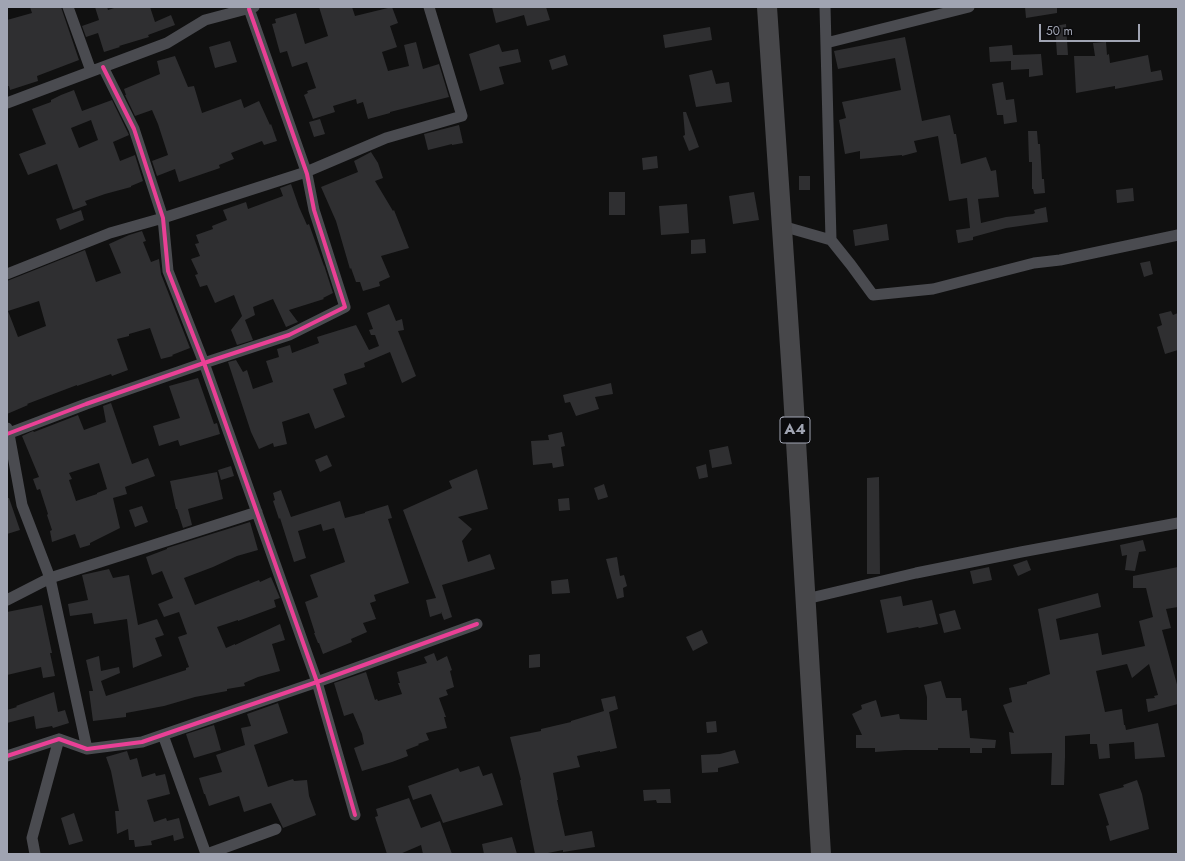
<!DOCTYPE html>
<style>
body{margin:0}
#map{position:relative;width:1185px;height:861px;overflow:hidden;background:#101010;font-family:Jost,sans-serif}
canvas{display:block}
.frame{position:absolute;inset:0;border:8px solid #a0a4b2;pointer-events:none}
.scale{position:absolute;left:1039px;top:24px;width:101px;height:18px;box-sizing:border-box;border:2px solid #a0a4b2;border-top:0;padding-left:5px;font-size:12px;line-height:14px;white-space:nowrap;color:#a0a4b2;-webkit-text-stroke:3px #0a0a0c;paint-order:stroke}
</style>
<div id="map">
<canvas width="1185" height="861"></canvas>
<div class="frame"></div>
<div class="scale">50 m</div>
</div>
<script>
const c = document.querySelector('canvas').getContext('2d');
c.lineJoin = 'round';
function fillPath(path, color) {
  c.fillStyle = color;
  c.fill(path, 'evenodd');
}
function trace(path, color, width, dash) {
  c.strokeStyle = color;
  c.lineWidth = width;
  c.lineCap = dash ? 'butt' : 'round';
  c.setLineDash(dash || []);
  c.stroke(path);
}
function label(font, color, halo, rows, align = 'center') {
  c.font = font + ' Jost,sans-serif';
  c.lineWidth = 3;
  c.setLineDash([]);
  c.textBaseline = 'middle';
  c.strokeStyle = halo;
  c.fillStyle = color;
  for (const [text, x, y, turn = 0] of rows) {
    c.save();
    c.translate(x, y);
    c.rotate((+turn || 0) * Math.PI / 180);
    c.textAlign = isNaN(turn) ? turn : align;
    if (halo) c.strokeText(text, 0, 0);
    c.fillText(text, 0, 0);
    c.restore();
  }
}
const building = new Path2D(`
 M30,7H61L79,60L37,76L38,81L10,90L9,86H7V20L32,13Z
 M95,7H107L108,10L117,7H150L155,22L171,15L175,25L148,35L149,37L119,46L120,47L104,52L98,33L86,37L82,26L99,20Z
 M319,7H352L355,16L392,7L398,23L390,26L397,47L382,52L388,71L409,66L404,45L416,42L423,69L439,64L449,97L390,112V113L368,119L363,102L357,104L356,99L333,106L335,112L313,119L304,95L308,93L307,91L316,88L307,62L292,67L287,51L280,53L272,24L276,23L275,19L296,13L305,44L328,36Z
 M492,7H546L550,20L527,26L524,15L496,23Z
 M1025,7H1057V13L1026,18Z
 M1066,24L1068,55H1057L1055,26Z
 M710,27L712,40L665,48L663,35Z
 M905,37L922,121L950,115L954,134H956L961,164L986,157L991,171L996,170L999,197L978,199L981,223L1006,217L1033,214L1035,213L1034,210L1046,207L1048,222L1006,228L973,237V240L958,243L956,230L970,228L967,198L949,201L938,136L914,141L917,152L902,156V155L860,159V151L845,154L839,120L846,118L842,102L901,90L895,58L838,69L834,51Z
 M230,41L237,62L215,68L209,47Z
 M1106,42L1107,55L1109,54L1110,63L1148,55L1151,72L1161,70L1163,80L1115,89V86L1076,93L1074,56H1095L1093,43Z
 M499,44L502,52L518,49L521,62L499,67L504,84L480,91L469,54Z
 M1012,45L1013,55L1041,54L1043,75L1029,77V69L1011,70V61L990,62L989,47Z
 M565,55L568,65L552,70L549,60Z
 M175,56L188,87L194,86L202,113L241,99L244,108L259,101L270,125L271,124L277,141L264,145L262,141L231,153L234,159L219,165L220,168L179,182L175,169L157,176L152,161L168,155L158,124L152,110L135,116L125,95H126L124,89L160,74L157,61Z
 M712,70L716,84L729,82L732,102L696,107L689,75Z
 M1003,82L1006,100L1014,99L1017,122L1004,124L1003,115H997L992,84Z
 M74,90L82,111L112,100L129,135L113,142L120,161L135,155L143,181L131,186V187L105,194L85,201L87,205L73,210L57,164L28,175L19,154L46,144L32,109L51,102V100L61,95ZM91,120L98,140L79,148L71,128Z
 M683,112H686L699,147L689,151L683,136L685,135Z
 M320,119L325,134L314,137L309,122Z
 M459,125L463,143L452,145V144L428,150L424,134Z
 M1028,131H1037L1038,144H1040L1042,179H1044L1045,193L1034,194L1033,189H1032V162H1029Z
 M371,152L378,163L383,178L375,181L393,211L394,210L409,248L381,256L390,277L379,282L380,286L363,291L360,282H356L351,268L350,269L336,221L321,187L358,172L354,161Z
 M657,156L658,168L643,170L642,158Z
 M799,176H810V190H799Z
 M291,184L299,207L307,225L309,224L324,266V265L333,293L323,298L324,299L289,310L298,322L286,327L273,299L253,307L255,315L245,320L253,340L237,345L231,330L242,316L234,295L215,303L207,285L200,287L195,275L198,274L191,259L200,256L195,244L199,243L196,235L213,229L212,226L227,220L223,210L246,202L248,209L283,196L280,188Z
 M1133,188L1134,201L1117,203L1116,190Z
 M609,192H625V215H609Z
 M754,192L759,220L733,224L729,196Z
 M687,204L689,233L661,235L659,206Z
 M81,210L84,220L60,230L56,219Z
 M887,224L889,240L855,246L853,230Z
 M142,231L146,241L143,242L151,262L159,259L161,274L190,348L172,355L173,356L161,359L150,328L129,334V336L117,339L128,370L112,376L111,374L77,386V385L27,404L28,405L7,414V281L85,250L96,282L121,273L109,244L129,235ZM39,301L46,326L18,337L8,311Z
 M705,239L706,253L691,254V240Z
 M1150,261L1153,274L1144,277L1140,263Z
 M389,304L396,321L402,319L404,330L398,331L416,376L402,383L390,352L364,363L365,367L344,374L347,384L333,389L345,417L315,429L309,413L282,422L287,444L274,447L273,443L259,449L251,432L228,362L236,360L243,372L247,370L253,389L273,382L266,361L279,357L277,349L290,345L292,353L319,343L317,337L356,325L369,350L379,346L375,335H371L369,330L373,329L367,313Z
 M1171,311L1173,315L1178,313V350L1165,354L1157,327L1162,325L1159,314Z
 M198,378L214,424L217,423L220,434L180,446L178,440L159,446L153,426L180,418L169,386Z
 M611,383L613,394L595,397L599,409L576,416L570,402L565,403L563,395Z
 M111,403L132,464L148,458L155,476L125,487L127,494L113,498L120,528L90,543V545L80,548L75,534L52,542L50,531L52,530L47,515L48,514L40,489L37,490L33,479L39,477L22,436L33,431L34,432L78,415L84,430L106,422L103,406ZM99,463L107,489L97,493V494L76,501L69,480L72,479L69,473Z
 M562,432L565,446L561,447L564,466L553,468L552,463L533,465L531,441L549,440L548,435Z
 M728,446L732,464L712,468L709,450Z
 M327,455L332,466L320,472L315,460Z
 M706,464L708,477L699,479L696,467Z
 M231,466L234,476L221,480L218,470Z
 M477,469L488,509L458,517L472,529L462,541L468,562L490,554L495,569L442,585L452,617L444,620L441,612L442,613L430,617L426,600L436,598L403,510L452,488L449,481Z
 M217,472L223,499L188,509L192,525L183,528L177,509H176L170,481Z
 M879,477L880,574H867V478Z
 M604,484L608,497L598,500L594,488Z
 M281,490L291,517L340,501L345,518L365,513V512L388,505L392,518L388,519L409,583L374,595L376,601L370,603L376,619L363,623L367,632L351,639L352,642L323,654L319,643H318L314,633H315L305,602L318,597L310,575L345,562L334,528L323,531L321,524L298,531L306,558L294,562L280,518L279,519L273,501L275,500L273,493Z
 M7,498H9L20,530L7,534Z
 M569,498L570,510L559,511L558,499Z
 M142,506L148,522L135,527L129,510Z
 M250,522L258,550L237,556L213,567L184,578L195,605L259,580L260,582L271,577L280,598L274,600L276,607L238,621V620L217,627L226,648L235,644V645L280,624L285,640L272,644L280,671L258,677L244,683L245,686L227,689V691L195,697L164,706L126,713V717L93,721L89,691H93L86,660L99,656L101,671L119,667L120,673L101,681L106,696L186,670V668L189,667L178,637L187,634L179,612L164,617L158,604L173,598L162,571L152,575L146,557L167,549V548Z
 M1143,540L1146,551L1139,552L1135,571L1125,570L1127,555L1122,556L1120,545Z
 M617,557L620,576L624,575L627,586L623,588L624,597L617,599L606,559Z
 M1027,560L1031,570L1018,576L1013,565Z
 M989,567L992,580L973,584L970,571Z
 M1178,567V607L1166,609L1171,628L1162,630L1178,688V704L1148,712L1146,699L1155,698L1154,696L1158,695L1149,664L1132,678L1127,664L1096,671L1105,712L1122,709L1124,725H1125L1126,730L1158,723L1165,757L1135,759L1134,742L1109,744L1110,758L1099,759L1097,744H1090V734L1065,736V757L1064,785H1051L1052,753L1011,754L1009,732L1014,733L1003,705L1012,702L1009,688L1027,684V682L1050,674L1038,609L1098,593L1101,607L1056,619L1060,640L1098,633L1102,655L1145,646L1139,621L1153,617L1146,588H1133V576Z
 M109,569L113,578L129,575L138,625L157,619L164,635L155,638L162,656L133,668L127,619L94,624L92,613L70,616L68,604L88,600L82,575Z
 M568,579L570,593L552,594L551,581Z
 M901,596L903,606L932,600L938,624L919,628L918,627L887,633L880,600Z
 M42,605L52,653H50L55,676L43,678L41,667L7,675V612Z
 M955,610L961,629L944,633L939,614Z
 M702,630L708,643L693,651L686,637Z
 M434,653L437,661L447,656L452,670L450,671L454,687L446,690L448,695L439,698L446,717H444L447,728L426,733L429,740L418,744L419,745L406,750L408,756L392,762L362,771L354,748L364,744L362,734L353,713L344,716L334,683L366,672L375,700L377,699L378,701L402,694L398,683H400L397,672L427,663L424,657Z
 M540,654V667L529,668V655Z
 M941,681L946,698H961L962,711L967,710L970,738L996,740L995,748H982V753H970V748H938V750H905L875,752V748H856V735H862L852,714L862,709L861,705L876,700L881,717L899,714L900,719L927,720V697L924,685Z
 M54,692L58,712L65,710L69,723L53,728L52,726L36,729L34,716L7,723V710L17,707L16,706Z
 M615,696L618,709L609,712L617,748L600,752V751L577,756L580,767L553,773L558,800H557L565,836L592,831L595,847L563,852V850L543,854H535L520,780H521L510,737L541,731V729L571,722V721L604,711L601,699Z
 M278,703L288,733L254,745L268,787L293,779L294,781L307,780L309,796L316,815L283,828L271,803L244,812L239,796L209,806L205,794H204L199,778L222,772L216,755L245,745L241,728L251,726L247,714Z
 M716,721L717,732L707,733L706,722Z
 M214,725L221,750L194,758L186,734Z
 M735,750L739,763L718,768V772L702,773L701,755L720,754Z
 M127,751L130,760L137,758L142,777L155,773L156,776L165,774L170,794L147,800L154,822L166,818L167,821L179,818L184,838L174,841L173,835L151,841L152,845L135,847L134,840H129L128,829L117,834L115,811H119L111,771L106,757Z
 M479,766L483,776L492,773L503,805L443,823L431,794L413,800L408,786L458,768L460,772Z
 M1137,780L1142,794L1149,829L1110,841L1106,826L1109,825L1099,794L1124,787L1123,785Z
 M670,789L671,803H657L656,800L644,801L643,790Z
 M409,798L421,828L440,821L452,854H423L421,845L400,854H387L375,817L378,816L376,809Z
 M74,813L83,841L69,845L61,818Z
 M512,837L517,854H484L482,844Z`);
const street = new Path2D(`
 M68,7L91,71
 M825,7L831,240
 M826,43L969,7
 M103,67L134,129L163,218L168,271L204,363L317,682L355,815
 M7,103L167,43L205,20L254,7
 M782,226L831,240L851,265L873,295L933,289L1034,263L1060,260L1178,235
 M7,274L110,233L163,218L306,172L386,138L462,116L429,7
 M7,428L9,434L22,505L50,578L87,749
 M7,434L86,404L204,363L289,335L345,307L314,210L307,174L249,9
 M806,599L916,573L1021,552L1178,523
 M7,600L50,578L257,512
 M163,735L206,854
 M7,756L59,739L87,749L142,742L317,682L477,624
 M35,854L32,838L59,739
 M207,854L276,829`);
const highway = new Path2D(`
 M767,7C787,289 805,572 821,854`);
const cycleway = new Path2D(`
 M103,67L134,129L163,218L168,271L204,363L317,682L355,815
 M7,434L86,404L204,363L289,335L345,307L314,210L307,174L249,9
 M7,756L59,739L87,749L142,742L317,682L477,624`);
const shields = [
 [795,430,30]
];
const shieldNames = [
 ["A4",795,430]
];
fillPath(building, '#2f2f31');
trace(street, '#4a4b50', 11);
trace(highway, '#47474a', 20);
trace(cycleway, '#ea4096', 4);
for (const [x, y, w] of shields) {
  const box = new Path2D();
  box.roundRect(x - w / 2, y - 13, w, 26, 3);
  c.fillStyle = '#0a0a0c';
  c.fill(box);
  trace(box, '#a0a4b2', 1);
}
label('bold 15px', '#a0a4b2', null, shieldNames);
</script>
